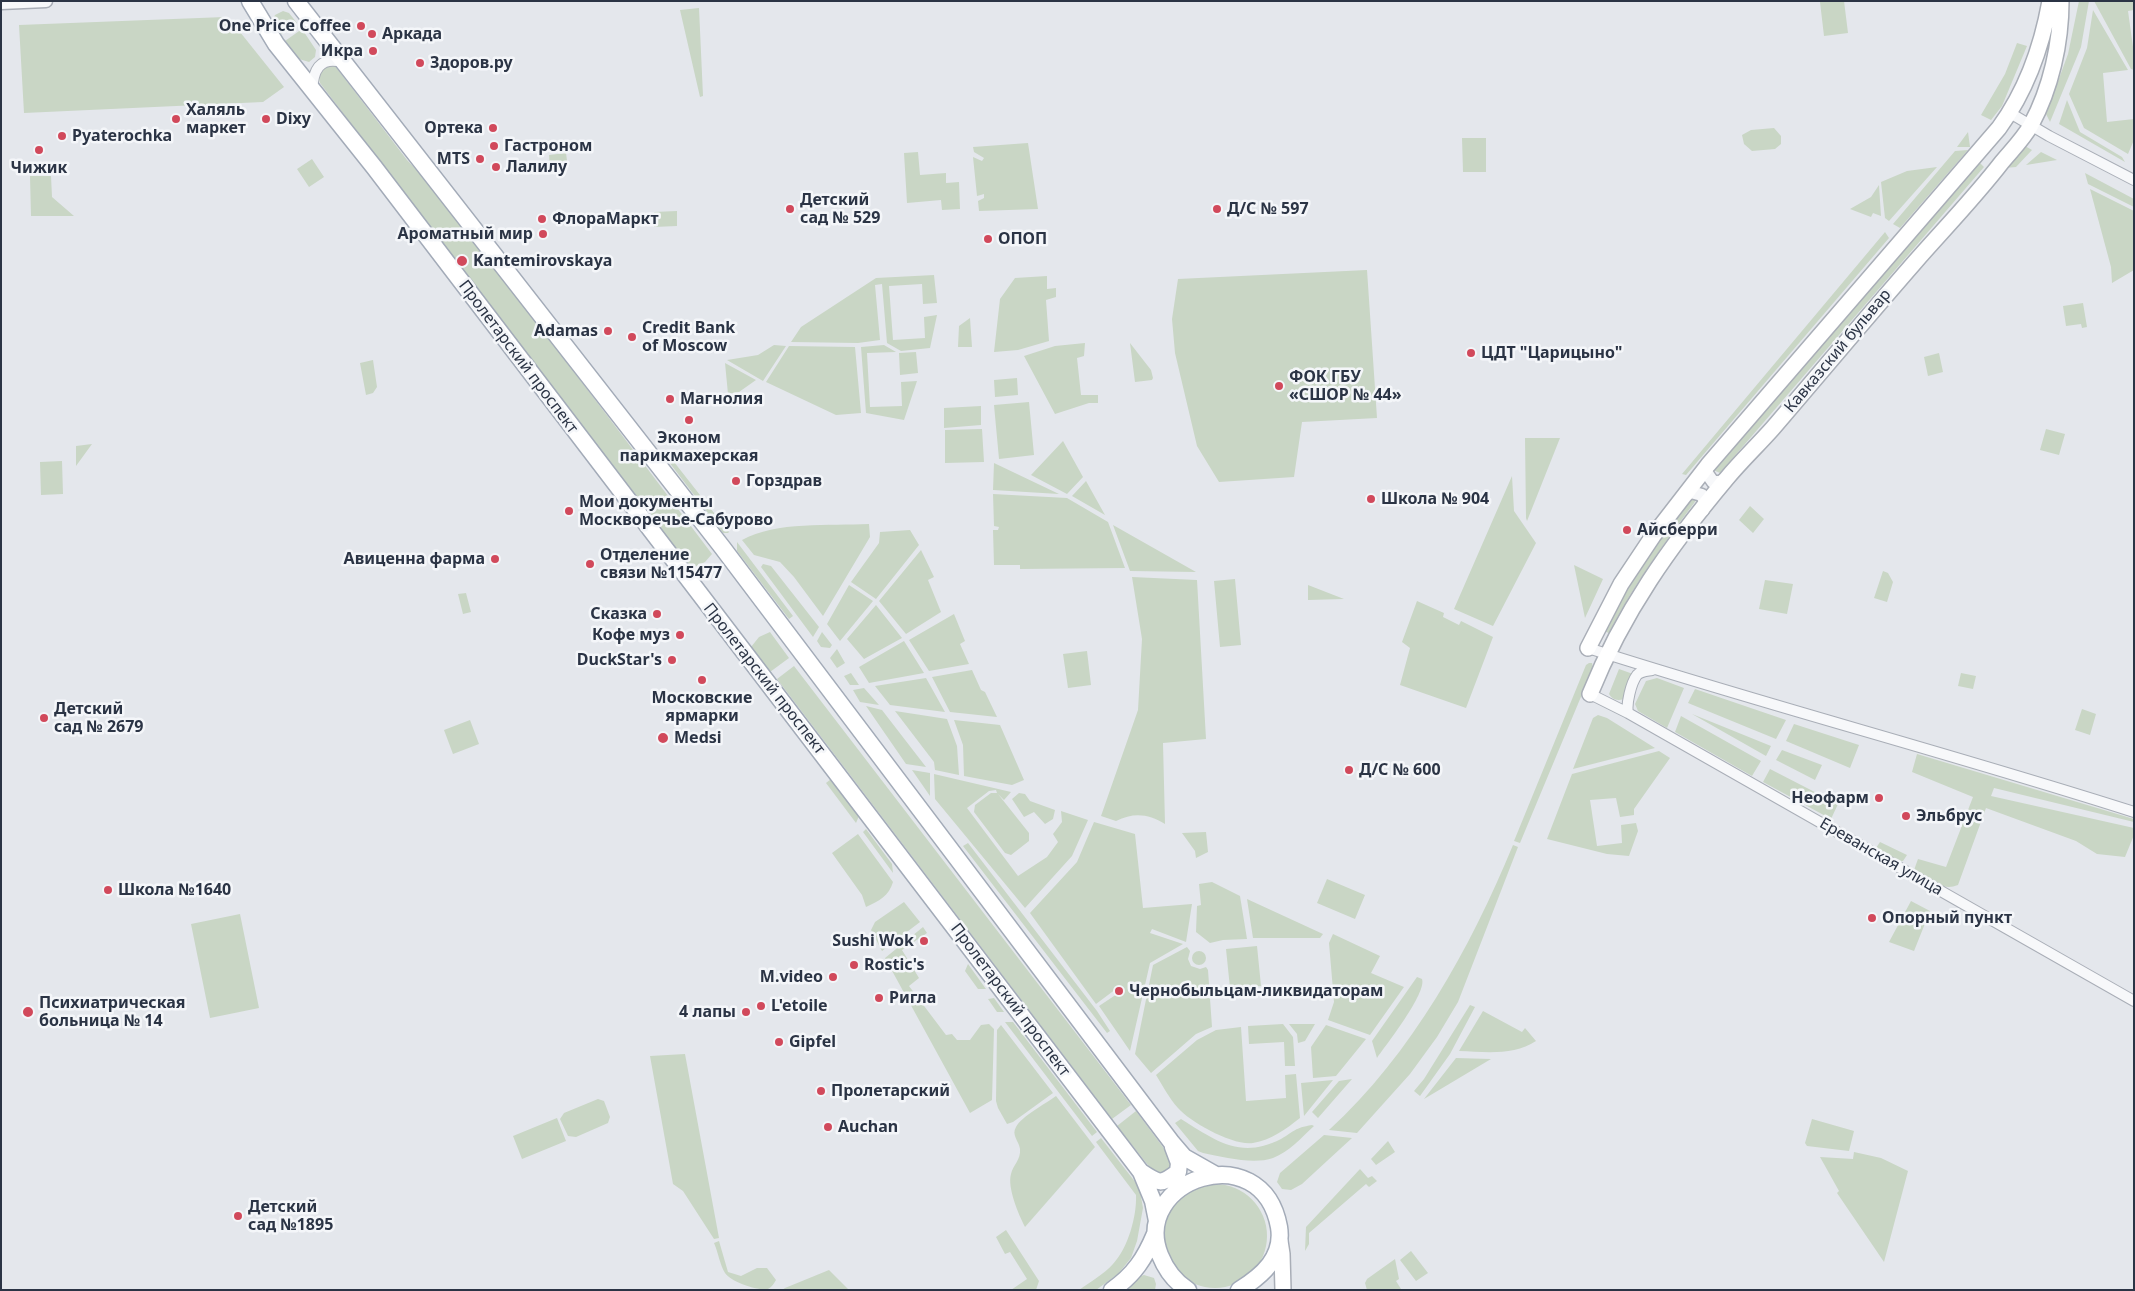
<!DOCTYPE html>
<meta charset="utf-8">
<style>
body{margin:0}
#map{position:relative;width:2135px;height:1291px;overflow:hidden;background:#e4e7ec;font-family:"Noto Sans",sans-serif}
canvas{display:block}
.frame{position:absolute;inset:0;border:2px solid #2b3445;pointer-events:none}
</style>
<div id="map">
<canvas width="2135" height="1291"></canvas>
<div class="frame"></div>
</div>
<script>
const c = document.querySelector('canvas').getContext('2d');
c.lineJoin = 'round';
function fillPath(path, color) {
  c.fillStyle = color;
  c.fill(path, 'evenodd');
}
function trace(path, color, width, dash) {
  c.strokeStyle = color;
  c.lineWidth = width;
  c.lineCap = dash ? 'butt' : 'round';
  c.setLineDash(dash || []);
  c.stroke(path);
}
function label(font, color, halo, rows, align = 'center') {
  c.font = font + ' "Noto Sans",sans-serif';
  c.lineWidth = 5;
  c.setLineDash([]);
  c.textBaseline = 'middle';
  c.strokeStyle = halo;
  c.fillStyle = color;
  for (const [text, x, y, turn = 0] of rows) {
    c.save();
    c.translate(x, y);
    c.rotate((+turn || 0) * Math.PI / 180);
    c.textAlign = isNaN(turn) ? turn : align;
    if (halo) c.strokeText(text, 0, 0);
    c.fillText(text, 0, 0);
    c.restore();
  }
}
const green = new Path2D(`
 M1844,1L1848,33L1824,36L1820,2Z
 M2079,1H2089L2081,47L2050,122L2046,114L2068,54Z
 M2094,1H2134V10L2128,11L2134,54V70L2131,69Z
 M699,8L703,96L700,97L680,10Z
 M2093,10L2128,70L2103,73L2107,122L2134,119V140L2128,154L2084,128L2069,94L2087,48Z
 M283,11L289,13L297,23L280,35C275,28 270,23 275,15Z
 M225,17L232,22L284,87L263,102L24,113L19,25Z
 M302,29L316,50L315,57L309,62L299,59L285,41Z
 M2017,43L2027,46L2002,106L1991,120L1981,115L2005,74Z
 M327,66H335L339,71L407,160L437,191L712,554L705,562L690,569L320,83C318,75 320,71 327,66Z
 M2067,100L2080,132L2122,157L2125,162L2059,124Z
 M1774,128L1781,136V144L1775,149L1752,151L1744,144L1742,135L1751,130Z
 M1968,132L1970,147H1957Z
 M1462,138H1486V172H1463Z
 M1028,143L1038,209L979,211L978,201L984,198V194L977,196L973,157L982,161L984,158L974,152L973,147Z
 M2025,146L2032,150L2016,167L2005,168Z
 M1968,150L1900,228L1893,224L1955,151Z
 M918,152L920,175L946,173V183L959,182L960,209L942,210L941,200L907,203L904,153Z
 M2041,152L2057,160L2026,165Z
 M566,153L568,168L550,170L549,155Z
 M312,159L324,177L309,187L297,169Z
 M1980,163L1984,167L1720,473L1713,470V465Z
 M1937,167L1889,221L1885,218L1881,182L1907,171Z
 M2085,173L2134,199V207L2088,184Z
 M30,176H51L52,197L74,216H31Z
 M1879,185L1881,216L1873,213L1871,217L1850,209L1871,197Z
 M2090,189L2134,211V270L2112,283L2111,267Z
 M677,211V226L654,227V212Z
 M1885,232L1889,238L1686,475L1682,474Z
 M1367,270L1377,418L1302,422L1294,477L1219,482L1197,446L1175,353L1172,319L1178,279Z
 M934,275L937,303L923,304L922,284L889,286L893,340L925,338L924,317L937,315L930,348L901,351L887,343L882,284L875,285L880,340L858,343L791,342L801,327L876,278Z
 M1047,276V289L1056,288V297L1046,300L1049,341L1018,350L994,352L1000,299L1015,278Z
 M2083,303L2087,327L2082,328L2081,324L2066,326L2063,306Z
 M970,318L972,347H958L959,326Z
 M1085,343L1084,356L1077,358L1081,395H1098V403H1089L1055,414L1024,356L1055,346Z
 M1130,343L1151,370L1153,378L1152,380L1135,382Z
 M774,345L786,346L763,381L727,360L758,355Z
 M884,345L896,352L867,353L870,407L902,406L901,382L917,381L904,420L866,413L861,347Z
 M789,346L855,347L861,413L836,415L766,382Z
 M916,352L918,373L900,375L899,353Z
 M1939,353L1943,372L1928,376L1924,357Z
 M373,360L377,387L373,393L366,395L360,363Z
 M725,363L756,380L739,392L728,394Z
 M1017,378L1018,395L995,397L994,380Z
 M1029,402L1034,455L999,459L994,405Z
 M981,406V425L944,428V408Z
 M982,429L984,462L945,463V430Z
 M2046,429L2065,434L2059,455L2040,450Z
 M1525,438H1560L1527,521L1526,518Z
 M1063,441L1083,477L1067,494L1031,475Z
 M92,444L76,466V446Z
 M667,453L729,532L728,533H723L669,462Z
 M62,461L63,494L41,495L40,462Z
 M994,463L1059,494L993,490Z
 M1512,476L1514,511L1536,543L1493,626L1454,609Z
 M1086,481L1105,515L1072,496Z
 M993,494L1067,498L1108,522L1125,568L1020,569V565H994L993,530H998L999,527L994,526Z
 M1692,495L1697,499C1665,542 1633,585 1609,633L1603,631L1643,560Z
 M1750,506L1764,519L1753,533L1739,520Z
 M869,524L870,537L823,616L794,577L780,562L754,555L742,540C776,521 830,526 869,524Z
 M1113,525L1196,572L1130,571Z
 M910,530L919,545L876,599L851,582L879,543L880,532Z
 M737,542L793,616L789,619L737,551Z
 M921,550L934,577L928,580L941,612L906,634L879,601Z
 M763,564L771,566L819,627L813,637L761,567Z
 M1574,565L1603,579L1585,618Z
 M1883,571L1888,573L1893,582L1887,602L1874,598Z
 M1132,577L1197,580L1206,739L1163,743L1165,824C1149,814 1134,812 1116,821L1101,816L1138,710L1142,639Z
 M1235,579L1241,645L1220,647L1214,581Z
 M1765,580L1793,584L1787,614L1759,609Z
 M849,585L873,601L840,641L827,624Z
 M1308,585L1344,599L1308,600Z
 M466,593L471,612L463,614L458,594Z
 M1417,601L1444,613L1443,617L1459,625L1461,621L1493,637L1466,708L1400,685L1410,648L1402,642Z
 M876,605L902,638L864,659L847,639Z
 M954,614L965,641L960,644L969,664L929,671L909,640Z
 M770,632L789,658L770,672L751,647L759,637Z
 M822,632L832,645L830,648L821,647L817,641Z
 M904,641L924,673L869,683L859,667Z
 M837,649L845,663L837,668L830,658Z
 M1087,651L1091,685L1068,688L1063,654Z
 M1589,663H1592L1593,668L1520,843L1514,841L1586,665Z
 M794,666L1131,1105L1112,1119L777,679Z
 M1619,669L1633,674L1624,699C1617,701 1613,700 1609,694Z
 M972,670L981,690L985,692L997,717L950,712L932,677Z
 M851,673L859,685H850L844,676Z
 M1961,673L1976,676L1973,689L1958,686Z
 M926,678L945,712L890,705L875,686Z
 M1657,678L1684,688L1667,728L1638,711L1635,704L1646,681Z
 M864,688L879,705L860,702L853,690Z
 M1695,689L1786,720L1776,739L1688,703Z
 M866,706L882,710L926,767L906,764Z
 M2082,709L2096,714L2090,735L2075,730Z
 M895,711L947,719L957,746L959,775L935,770L934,762Z
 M1692,714L1771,746L1766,756Z
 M1598,715L1607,718L1655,748L1573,769L1593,718Z
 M1681,716L1761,761L1752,776L1675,732Z
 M470,720L479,744L453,754L444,730Z
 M954,720L1000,725L1024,780L1012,785L964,776L963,745Z
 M1794,724L1859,745L1850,768L1786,741Z
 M1782,750L1822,765L1815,780L1776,760Z
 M1659,751L1670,758L1634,809V815L1620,817L1616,798L1590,800L1597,846L1622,843L1621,825L1636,823L1638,831L1629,856L1607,854L1547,839L1572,774Z
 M1917,754L2134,819V822L1994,788L1991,796L2134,828V835L2125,857L2097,854L2076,841L1986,808L1958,885C1941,892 1928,878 1914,870L1918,859L1946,867L1973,797L1912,772Z
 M1770,769L1838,804L1831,819L1763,782Z
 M912,770L930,773V796Z
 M934,774L1011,792L1004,800L998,794L1029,833V841L1011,855L1005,853L974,812L975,805L991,793H997L996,790L989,791L967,808L1018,876L1047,857L1058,842L1053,834L1062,822L1061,811L1088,820L1072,856L1025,908L935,799Z
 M831,779L859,816L856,823L826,783Z
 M1019,793L1025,794L1030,801L1055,810L1053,819L1045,824L1034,812L1024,817L1012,799Z
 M1094,822L1135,834L1143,908L1192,904L1186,942L1152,929L1150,933L1183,944L1150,963L1130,1051L1099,1006L1120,992L1116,989L1096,1004L1030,913L1077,862Z
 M866,829L892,864L893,873L863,832Z
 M1206,832L1208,852L1196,858L1195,851L1182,833Z
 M858,834L893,882C889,896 879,901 866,907L862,895L832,853Z
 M1880,842L1907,855L1903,861L1896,863L1891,860L1892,857L1876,848Z
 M968,843L1097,1011L1110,1031L1107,1033L963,846Z
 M1513,845L1518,847L1458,1002L1437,1037L1410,1074L1357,1133L1329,1130C1412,1054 1470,949 1513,845Z
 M1327,879L1365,895L1355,919L1317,903Z
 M1212,882L1240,896L1247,939L1223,940L1210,943L1196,932L1197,906L1201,905L1199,884Z
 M1247,899L1323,934L1320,938H1253Z
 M1911,901L1930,911L1914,951L1889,942Z
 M904,902L920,922L882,951L871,930L875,922Z
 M240,914L259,1008L210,1018L191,924Z
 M923,927L927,933L902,950L919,978L909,986L946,1035L952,1034L957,1040H970L981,1025L989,1024L994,1029L992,1100L970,1113L885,958Z
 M1333,934L1380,956L1371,973L1404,987L1370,1035L1328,1020L1334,1002L1329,943Z
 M1257,946L1261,986L1230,988L1226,949Z
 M1187,947L1190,951L1188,959L1191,966L1200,969L1206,967L1208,970L1212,1027L1196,1034L1151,1073L1135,1054L1153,965Z
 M1192 958a7 7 0 1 1 14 0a7 7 0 1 1-14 0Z
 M968,964L986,989H978L965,971Z
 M1417,977L1422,979C1427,993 1386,1045 1377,1058L1372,1041Z
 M994,998L1004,1012H997L988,999Z
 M1470,1005L1475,1007L1450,1054L1420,1096L1414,1091L1424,1079Z
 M1483,1011L1522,1032L1525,1028L1536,1041C1514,1056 1485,1052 1459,1051Z
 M1005,1022H1013L1097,1132L1092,1136Z
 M1283,1024L1293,1037L1295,1066H1285L1284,1042L1249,1044L1248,1026Z
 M1289,1024H1315L1305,1041L1298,1043L1297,1034Z
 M1001,1025L1053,1093L1013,1122L1007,1124L998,1108L996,1101L997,1030Z
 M1326,1025L1366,1039L1336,1076L1313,1078L1311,1047Z
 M1241,1027L1246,1101L1286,1098L1285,1075L1296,1074L1300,1118C1286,1129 1271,1140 1253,1143C1233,1146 1190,1122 1178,1108C1169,1098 1163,1086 1156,1075L1197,1040L1216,1030Z
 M685,1054L719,1238L714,1239L683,1191L673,1184L650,1056Z
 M1456,1058L1491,1059L1424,1099Z
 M1352,1079L1318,1118L1312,1112L1339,1081Z
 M1333,1080L1304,1116L1301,1083Z
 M1056,1096L1095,1147L1025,1227C1019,1215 1007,1188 1011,1174C1013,1165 1021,1160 1020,1149C1019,1141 1011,1135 1016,1127C1022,1116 1045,1104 1056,1096Z
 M598,1099L604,1101L610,1117L608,1123L576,1137L568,1136L560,1119L564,1113Z
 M1136,1111L1174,1162V1171L1155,1174L1117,1126Z
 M557,1118L566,1141L522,1159L513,1136Z
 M1181,1119C1215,1140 1240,1160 1281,1139C1295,1131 1294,1128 1312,1125L1314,1126C1302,1137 1289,1152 1273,1158C1253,1165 1224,1157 1203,1153L1198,1151L1175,1123Z
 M1812,1119L1854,1131L1849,1151L1807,1146L1805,1143Z
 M1324,1135L1352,1138L1302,1184L1291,1190L1282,1189L1277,1182L1280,1173Z
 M1101,1138L1136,1183L1140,1191L1143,1208L1137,1241L1131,1258L1118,1274L1096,1290H1079C1090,1282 1104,1274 1113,1264C1128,1248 1137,1216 1136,1195L1096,1142Z
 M1388,1141L1395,1152L1376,1165L1371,1159Z
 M1854,1152L1881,1158L1908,1171L1884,1262L1837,1193L1839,1191L1820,1157L1853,1159Z
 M1360,1169L1368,1178L1372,1176L1377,1181L1369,1187L1366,1184L1309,1233V1244L1305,1251L1306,1227Z
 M1163 1236a52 52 0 1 1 104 0a52 52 0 1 1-104 0Z
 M1006,1230L1039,1281L1036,1290H1011L1027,1279L1010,1252L1005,1254L996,1237Z
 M719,1241L728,1272L741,1276L757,1268H767L776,1280C774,1283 772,1287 768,1289C758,1291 731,1282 725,1273C720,1265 718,1252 714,1243Z
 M1411,1251L1428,1273L1416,1281L1400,1260Z
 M1395,1259L1399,1279L1396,1281L1401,1289L1367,1290L1365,1283L1367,1279Z
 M829,1270L849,1290H782L785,1288Z
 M1144,1275L1154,1278L1156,1284L1155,1290H1122L1138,1277Z`);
const minor = new Path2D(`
 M312,91C313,71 319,56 342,62
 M2010,113L2049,136L2134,180
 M1588,648C1769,706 1953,754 2134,812
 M1590,694L1628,713L2134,1001
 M1628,713C1626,704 1631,683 1637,675C1641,671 1647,671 1652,670`);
const tertiary = new Path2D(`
 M1,3L46,1
 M1708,465L1706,472L1713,482H1720L1727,478
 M1684,496L1691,492L1702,495L1705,502L1703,510`);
const secondary = new Path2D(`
 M1588,648L1621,584L1653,536L1708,465L1999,128C2026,91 2042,46 2050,1
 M1590,694C1623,612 1670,546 1727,478C1741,461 1758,445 1773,428C1820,373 1867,317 1915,262C1944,229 1975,197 2002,162C2012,150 2024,138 2031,125C2051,88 2061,43 2061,1
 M1280,1241L1282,1254L1283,1290`);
const primary = new Path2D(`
 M250,1L276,44L374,167L1141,1172L1153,1201L1157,1221
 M296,1L722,547L1172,1143L1184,1157L1214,1174
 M1141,1172C1159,1184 1161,1185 1178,1172L1179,1163L1173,1147
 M1112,1290C1134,1275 1145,1258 1155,1234
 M1188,1290C1175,1282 1166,1270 1160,1255C1130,1180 1262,1134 1279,1227C1284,1257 1262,1276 1239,1290`);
const markers = [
 [361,26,5,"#d1495b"],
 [372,34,5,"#d1495b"],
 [373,51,5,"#d1495b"],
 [420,63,5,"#d1495b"],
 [176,119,5,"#d1495b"],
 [266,119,5,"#d1495b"],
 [493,128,5,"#d1495b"],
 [62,136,5,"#d1495b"],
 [494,146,5,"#d1495b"],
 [39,150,5,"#d1495b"],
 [480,159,5,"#d1495b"],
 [496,167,5,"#d1495b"],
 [790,209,5,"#d1495b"],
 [1217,209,5,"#d1495b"],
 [542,219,5,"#d1495b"],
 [543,234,5,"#d1495b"],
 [988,239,5,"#d1495b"],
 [462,261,6,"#d1495b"],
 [608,331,5,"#d1495b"],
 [632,337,5,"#d1495b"],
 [1471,353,5,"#d1495b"],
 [1279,386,5,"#d1495b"],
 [670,399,5,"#d1495b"],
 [689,420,5,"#d1495b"],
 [736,481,5,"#d1495b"],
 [1371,499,5,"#d1495b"],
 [569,511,5,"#d1495b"],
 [1627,530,5,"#d1495b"],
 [495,559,5,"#d1495b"],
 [590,564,5,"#d1495b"],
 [657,614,5,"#d1495b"],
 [680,635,5,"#d1495b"],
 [672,660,5,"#d1495b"],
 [702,680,5,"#d1495b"],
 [44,718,5,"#d1495b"],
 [663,738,6,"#d1495b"],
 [1349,770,5,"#d1495b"],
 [1879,798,5,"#d1495b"],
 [1906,816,5,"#d1495b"],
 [108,890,5,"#d1495b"],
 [1872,918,5,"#d1495b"],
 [924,941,5,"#d1495b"],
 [854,965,5,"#d1495b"],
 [833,977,5,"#d1495b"],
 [1119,991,5,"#d1495b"],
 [879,998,5,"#d1495b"],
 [761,1006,5,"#d1495b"],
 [28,1012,6,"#d1495b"],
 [746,1012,5,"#d1495b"],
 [779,1042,5,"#d1495b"],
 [821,1091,5,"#d1495b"],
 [828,1127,5,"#d1495b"],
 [238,1216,5,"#d1495b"]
];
const poiNames = [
 ["One Price Coffee",351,26,"right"],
 ["Аркада",382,34],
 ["Икра",363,51,"right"],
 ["Здоров.ру",430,63],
 ["Халяль",186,110],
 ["маркет",186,128],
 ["Dixy",276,119],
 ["Ортека",483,128,"right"],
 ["Pyaterochka",72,136],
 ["Гастроном",504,146],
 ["MTS",470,159,"right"],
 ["Лалилу",506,167],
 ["Чижик",39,168,"center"],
 ["Детский",800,200],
 ["сад № 529",800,218],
 ["Д/C № 597",1227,209],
 ["ФлораМаркт",552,219],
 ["Ароматный мир",533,234,"right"],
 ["ОПОП",998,239],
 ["Kantemirovskaya",473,261],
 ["Credit Bank",642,328],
 ["of Moscow",642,346],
 ["Adamas",598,331,"right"],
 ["ЦДТ \"Царицыно\"",1481,353],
 ["ФОК ГБУ",1289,377],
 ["«СШОР № 44»",1289,395],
 ["Магнолия",680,399],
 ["Эконом",689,438,"center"],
 ["парикмахерская",689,456,"center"],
 ["Горздрав",746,481],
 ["Школа № 904",1381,499],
 ["Мои документы",579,502],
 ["Москворечье-Сабурово",579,520],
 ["Айсберри",1637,530],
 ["Отделение",600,555],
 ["связи №115477",600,573],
 ["Авиценна фарма",485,559,"right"],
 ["Сказка",647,614,"right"],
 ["Кофе муз",670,635,"right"],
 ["DuckStar's",662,660,"right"],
 ["Московские",702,698,"center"],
 ["ярмарки",702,716,"center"],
 ["Детский",54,709],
 ["сад № 2679",54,727],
 ["Medsi",674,738],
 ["Д/C № 600",1359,770],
 ["Неофарм",1869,798,"right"],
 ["Эльбрус",1916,816],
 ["Школа №1640",118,890],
 ["Опорный пункт",1882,918],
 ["Sushi Wok",914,941,"right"],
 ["Rostic's",864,965],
 ["M.video",823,977,"right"],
 ["Чернобыльцам-ликвидаторам",1129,991],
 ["Ригла",889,998],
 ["Психиатрическая",39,1003],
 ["больница № 14",39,1021],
 ["L'etoile",771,1006],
 ["4 лапы",736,1012,"right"],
 ["Gipfel",789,1042],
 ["Пролетарский",831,1091],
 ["Auchan",838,1127],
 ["Детский",248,1207],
 ["сад №1895",248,1225]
];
const streetNames = [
 ["Кавказский бульвар",1838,351,-50],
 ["Пролетарский проспект",518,357,53],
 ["Пролетарский проспект",764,679,52],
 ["Ереванская улица",1881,857,30],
 ["Пролетарский проспект",1010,1000,53]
];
fillPath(green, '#c9d6c5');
trace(minor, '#a9aeb7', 12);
trace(tertiary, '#a9aeb7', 15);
trace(secondary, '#a9aeb7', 18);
trace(primary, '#a3abb8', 19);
trace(minor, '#f7f8fa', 10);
trace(tertiary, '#f7f8fa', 12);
trace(secondary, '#fff', 15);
trace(primary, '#fff', 16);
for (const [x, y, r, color] of markers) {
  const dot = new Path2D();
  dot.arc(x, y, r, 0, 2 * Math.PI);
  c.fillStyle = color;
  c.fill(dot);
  trace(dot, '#f4f6f9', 2);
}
label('bold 16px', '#2b3445', '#f4f6f9', poiNames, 'left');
label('16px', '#2b3445', '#f4f6f9', streetNames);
</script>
